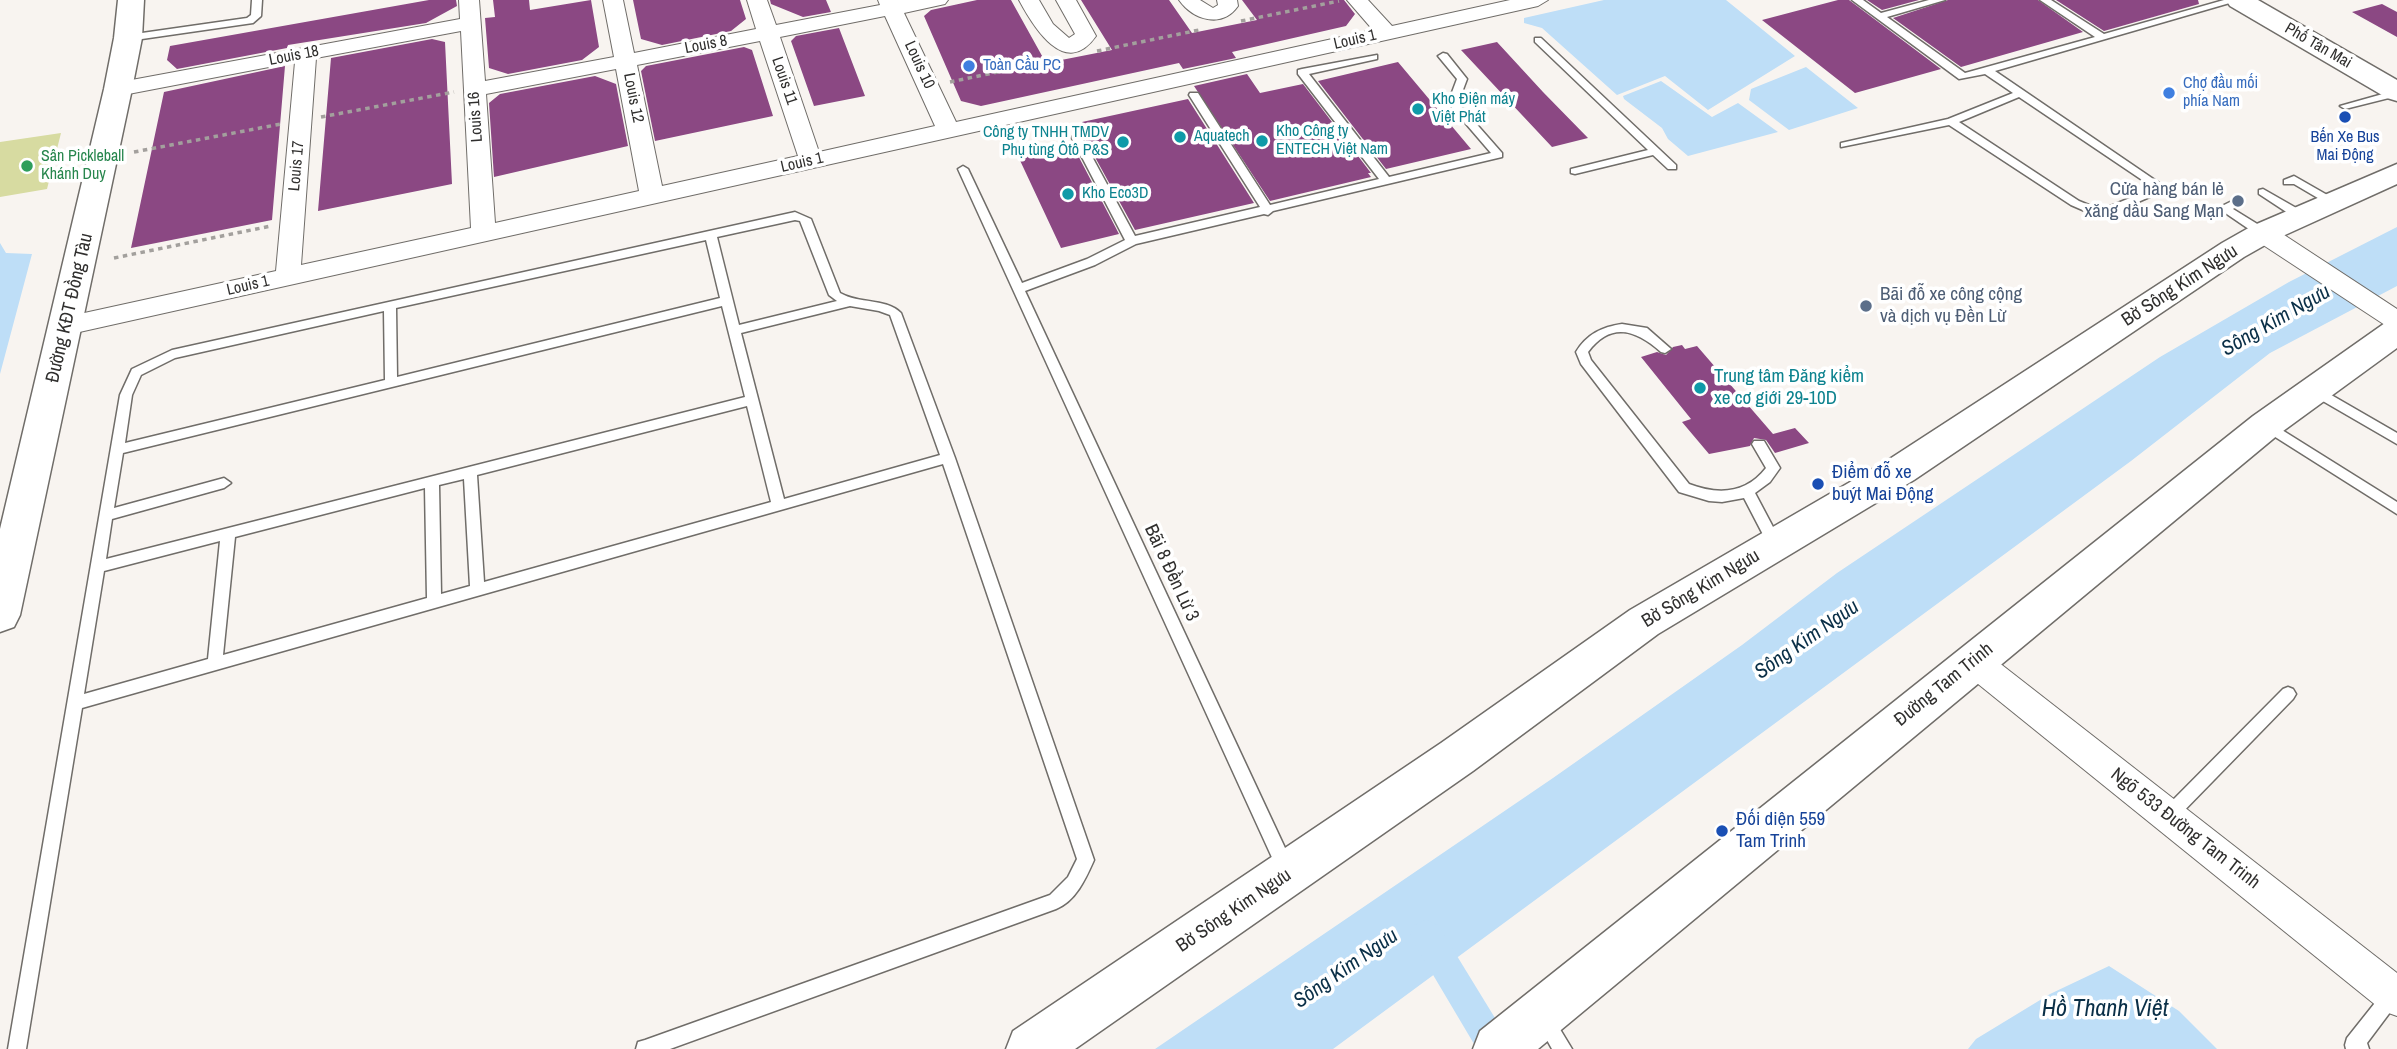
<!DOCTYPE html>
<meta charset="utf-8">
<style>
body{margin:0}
canvas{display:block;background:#f8f4f0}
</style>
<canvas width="2397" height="1049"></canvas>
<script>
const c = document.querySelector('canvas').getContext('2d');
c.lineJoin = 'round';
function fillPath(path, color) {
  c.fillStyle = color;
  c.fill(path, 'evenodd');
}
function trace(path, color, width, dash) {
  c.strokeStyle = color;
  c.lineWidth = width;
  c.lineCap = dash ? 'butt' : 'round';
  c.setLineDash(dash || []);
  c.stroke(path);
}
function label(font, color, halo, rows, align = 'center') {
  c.font = font + ' "Archivo Narrow",sans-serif';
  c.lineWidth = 7;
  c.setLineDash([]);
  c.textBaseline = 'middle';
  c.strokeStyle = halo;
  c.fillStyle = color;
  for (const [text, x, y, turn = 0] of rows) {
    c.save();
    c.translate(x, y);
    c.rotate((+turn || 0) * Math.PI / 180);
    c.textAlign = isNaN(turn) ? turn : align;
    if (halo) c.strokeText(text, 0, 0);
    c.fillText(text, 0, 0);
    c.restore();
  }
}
const green = new Path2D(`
 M61,133L47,189L0,197V142Z`);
const water = new Path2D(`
 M1604,0H1726L1795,56L1708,110L1665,76L1617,95L1542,28L1524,23V18Z
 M1806,67L1858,108L1789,130L1749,100L1751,89Z
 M1661,81L1712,117L1738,103L1778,132L1688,156L1668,139L1662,128L1624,99L1623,96Z
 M2397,227V286L2270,353L2131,461L1333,1049H1155L1553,778L1742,645L1837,573L2160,357L2289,282Z
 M0,243L6,253L32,254L0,374Z
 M2109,966L2179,1011L2217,1049H1968L1976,1039L2050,994Z`);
const canal = new Path2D(`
 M1426,920L1438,925L1514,1049H1477L1410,936L1414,925Z`);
const building = new Path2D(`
 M429,0H456L457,6L426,23L288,45L287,48L177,69L167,60L170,46Z
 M493,0H529L530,10L591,0L599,47L582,60L508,74L489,68L485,18L495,17Z
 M633,0H740L746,19L731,31L662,45L641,39Z
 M770,0H826L831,12L803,17L771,4Z
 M977,0H1011L1046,63L1112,50L1081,0H1169L1192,33L1257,20L1242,0H1344L1355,14L1346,26L1232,52L1236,58L1183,69L1179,63L981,106L961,101L924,16L931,10Z
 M1838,0H1849L1941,69L1855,93L1762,20Z
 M1867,0H1919L1882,10Z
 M1948,0H2038L2083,32L1961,67L1893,18Z
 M2056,0H2198L2199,4L2104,31Z
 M2382,4L2397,12V37L2352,12Z
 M839,28L865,96L814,106L791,41L796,36Z
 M432,39L445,42L452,184L318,211L331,58Z
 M1497,42L1543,92L1588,138L1552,147L1461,50Z
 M744,47L752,50L773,116L655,141L641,71L646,66Z
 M1398,62L1471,149L1386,169L1318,81Z
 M285,66L272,220L131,248L164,92Z
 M1247,74L1260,93L1303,84L1371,173H1368L1371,177L1270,201L1194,86Z
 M595,76L616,84L628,146L494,177L489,103L500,94Z
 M1188,99L1254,203L1135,230L1085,139L1090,138L1082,122Z
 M1071,142L1119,234L1061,248L1017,154Z
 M1682,345L1685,349L1697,346L1773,434L1795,428L1809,443L1775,453L1766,440L1754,438L1750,446L1709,454L1682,422L1691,419L1641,357L1657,352L1666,355L1673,347Z`);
const path = new Path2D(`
 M1241,21L1339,1
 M1097,51L1199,30
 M950,82L1055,60
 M321,117L454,92
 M134,152L281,124
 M114,258L271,226`);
const lane = new Path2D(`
 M252,0H262L261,16L253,23L128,41L123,38L128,35L247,18L251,15Z
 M1852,0H1863L1881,13L1929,0H1945L1887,17L1965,73L2095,37L2040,0H2051L2104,34L2224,0H2240L1995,71L2168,189L2101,218L2071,205L1949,125L1841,147V143L1948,119L2013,93L1985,74L1959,79ZM2019,97L2154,188L2101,210L2079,201L1959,122Z
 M1535,38H1541L1676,165V169H1668L1653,155L1575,174L1571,173V169L1648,150L1535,42Z
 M1443,53L1447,54L1467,79L1458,103L1502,153V157L1273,211L1268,215L1264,214L1136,244L1095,265L1025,291L1292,863L1294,869L1292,875L1286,877L1280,875L958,169L963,166L968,169L1022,283L1087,259L1125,240L1072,138L1073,136L1077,135L1082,138L1135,236L1260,207L1189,95L1190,93H1198L1270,205L1379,179L1298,74V70L1302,69L1377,55V59L1309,74L1389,177L1491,153L1448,103L1457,79L1438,56Z
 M2397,90V96L2345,109L2340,106Z
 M2294,176L2336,200L2338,202L2336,204H2328L2294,184H2284V180Z
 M2263,189L2305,213V219H2297L2259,194V190Z
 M2232,201L2238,205L2233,209L2267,230V236H2259L2218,208Z
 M795,212L811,219L840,293C859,304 886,298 901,313L955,458L1094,860C1086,878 1076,901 1056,909L670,1049H636L638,1042L645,1040L1050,895L1068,877L1077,859L943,464L82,708L26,1049H8L120,395L132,369L172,350ZM795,220L800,221L829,295L837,301L739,325L717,237ZM706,240L720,298L397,377L396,308ZM722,306L745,397L106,559L112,519L224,488L231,483L224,478L114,508L123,453ZM850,306L879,311L890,315L940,455L784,499L741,333ZM384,311L385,380L125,443L132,395L141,375L175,358ZM747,406L771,502L484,582L477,475ZM464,479L470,586L441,594L439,485ZM425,488L427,598L223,655L235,537ZM220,541L208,659L84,694L104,571Z
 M1622,324L1647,328L1671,349L1665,353L1661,352C1636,330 1611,321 1588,352L1591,360L1689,484C1718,495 1746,494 1766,468L1752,444L1754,441H1764L1780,468L1770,482L1755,493L1782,544L1780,548H1770L1744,498L1722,502L1709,501L1679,492L1581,364L1576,352C1587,334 1602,327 1622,324Z
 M2314,385L2397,433V444L2309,393L2308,390L2309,387Z
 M2266,420L2397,502V514L2261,428L2259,425Z
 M2288,687L2293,689L2296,694L2293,699L2174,821L2168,824L2162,821L2160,816L2162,811L2283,689Z
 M2392,986L2397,988V1003L2367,1043L2369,1049H2346L2345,1045L2347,1038L2386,989Z
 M1546,1013L1552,1016L1572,1049H1552L1537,1022L1540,1016Z`);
const street = new Path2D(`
 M459,0H479L485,81L614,57L603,0H623L634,53L756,29L747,0H767L776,25L880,5L878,0H948L945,4L904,13L956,122L1373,30L1347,0H1368L1392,26L1510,0H1548L1538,6L66,335L57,332L53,326L57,320L66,317L276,271L295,62L118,96L110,94L107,89L110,84L460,19ZM885,16L935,126L819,152L780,37ZM461,31L471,228L301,265L316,58ZM760,41L798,156L662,186L637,65ZM616,69L639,191L495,223L486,94Z
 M1019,0H1039L1053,24L1069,38L1075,34L1056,0H1076L1096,36C1065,80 1033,26 1019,0Z
 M1179,0H1200L1213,8L1218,5L1217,0H1237L1238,6C1222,29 1193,20 1179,0Z
 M2263,225L2272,227L2397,309V330L2388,327L2254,239L2251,233L2254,227Z
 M1973,647L1984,651L2397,973V1016L2383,1011L1962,671L1957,661L1962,651Z`);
const secondary = new Path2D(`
 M118,0H144L142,38L132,89L20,615L14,627L0,632V529L104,89L114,38Z
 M2397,164V184L2274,240L2244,257L1914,480L1658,634L1473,771L1075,1049H1006L1013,1031L1441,743L1630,610L1888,460L2222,243L2252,226Z
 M2397,319V348L2279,434L1538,1049H1473L1480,1031L2253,416L2385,323Z`);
const primary = new Path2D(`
 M2226,0H2258L2397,80V101L2387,98L2230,6Z`);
const markers = [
 [969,66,7,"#3f7fe0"],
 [2169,93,7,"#3f7fe0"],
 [1418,109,7,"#0f9aa8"],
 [2345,117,7,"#1a4fb4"],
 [1180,137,7,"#0f9aa8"],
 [1262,141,7,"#0f9aa8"],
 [1123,142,7,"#0f9aa8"],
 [27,166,7,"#2e9e5b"],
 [1068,194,7,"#0f9aa8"],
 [2238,201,7,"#5c6f8a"],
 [1866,306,7,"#5c6f8a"],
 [1700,388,7,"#0f9aa8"],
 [1818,484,7,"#1a4fb4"],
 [1722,831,7,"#1a4fb4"]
];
const farStreetnames = [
 ["Louis 1",1355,40,-13],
 ["Louis 8",706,45,-11],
 ["Phố Tân Mai",2318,46,30],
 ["Louis 18",294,56,-11],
 ["Louis 10",919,65,65],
 ["Louis 11",784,81,71],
 ["Louis 12",633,98,79],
 ["Louis 16",476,117,-94],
 ["Louis 1",802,163,-13],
 ["Louis 17",297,166,-85],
 ["Louis 1",248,286,-13]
];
const farShopnames = [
 ["Toàn Cầu PC",983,66],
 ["Chợ đầu mối",2183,84],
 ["phía Nam",2183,102]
];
const farCulturenames = [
 ["Kho Điện máy",1432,100],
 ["Việt Phát",1432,118],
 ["Kho Công ty",1276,132],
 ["ENTECH Việt Nam",1276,150],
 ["Công ty TNHH TMDV",1109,133,"right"],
 ["Phụ tùng Ôtô P&S",1109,151,"right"],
 ["Aquatech",1194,137],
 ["Kho Eco3D",1082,194]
];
const farTransitnames = [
 ["Bến Xe Bus",2345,138],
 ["Mai Động",2345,156]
];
const farLeisurenames = [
 ["Sân Pickleball",41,157],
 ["Khánh Duy",41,175]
];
const serviceNames = [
 ["Cửa hàng bán lẻ",2224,190],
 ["xăng dầu Sang Mạn",2224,212],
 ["Bãi đỗ xe công cộng",1880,295,"left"],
 ["và dịch vụ Đền Lừ",1880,317,"left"]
];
const streetNames = [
 ["Bờ Sông Kim Ngưu",2180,286,-33],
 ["Đường KĐT Đồng Tàu",70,308,-77],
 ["Bãi 8 Đền Lừ 3",1171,573,65],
 ["Bờ Sông Kim Ngưu",1701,589,-31],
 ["Đường Tam Trinh",1944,685,-39],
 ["Ngõ 533 Đường Tam Trinh",2185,829,38],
 ["Bờ Sông Kim Ngưu",1234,911,-34]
];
const cultureNames = [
 ["Trung tâm Đăng kiểm",1714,377],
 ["xe cơ giới 29-10D",1714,399]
];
const transitNames = [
 ["Điểm đỗ xe",1832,473],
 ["buýt Mai Động",1832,495],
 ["Đối diện 559",1736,820],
 ["Tam Trinh",1736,842]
];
const waterNames = [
 ["Sông Kim Ngưu",2276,321,-30],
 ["Sông Kim Ngưu",1807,640,-35],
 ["Sông Kim Ngưu",1346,969,-35]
];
const nearWaternames = [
 ["Hồ Thanh Việt",2105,1010]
];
fillPath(green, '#d7dba1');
fillPath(water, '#bedef7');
fillPath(canal, '#bedef7');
fillPath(building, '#8b4883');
trace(lane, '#706d69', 3);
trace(street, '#706d69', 2);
trace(secondary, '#706d69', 3);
trace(primary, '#706d69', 3);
trace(path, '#a3a09d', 3.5, [4.5, 4.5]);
fillPath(lane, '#fff');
fillPath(street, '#fff');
fillPath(secondary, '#fff');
fillPath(primary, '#fff');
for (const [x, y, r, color] of markers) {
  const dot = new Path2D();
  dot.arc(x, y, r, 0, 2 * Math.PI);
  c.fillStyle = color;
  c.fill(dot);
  trace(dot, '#fff', 2.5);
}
label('16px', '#302f2e', '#fff', farStreetnames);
label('16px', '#366cbe', '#fff', farShopnames, 'left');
label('16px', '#0d838f', '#fff', farCulturenames, 'left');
label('16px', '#164399', '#fff', farTransitnames);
label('16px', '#27864d', '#fff', farLeisurenames, 'left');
label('19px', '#4e5e75', '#fff', serviceNames, 'right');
label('19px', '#302f2e', '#fff', streetNames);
label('19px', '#0d838f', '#fff', cultureNames, 'left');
label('19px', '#164399', '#fff', transitNames, 'left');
label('italic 21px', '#0a2f47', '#fff', waterNames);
label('italic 24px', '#0a2f47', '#fff', nearWaternames);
</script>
